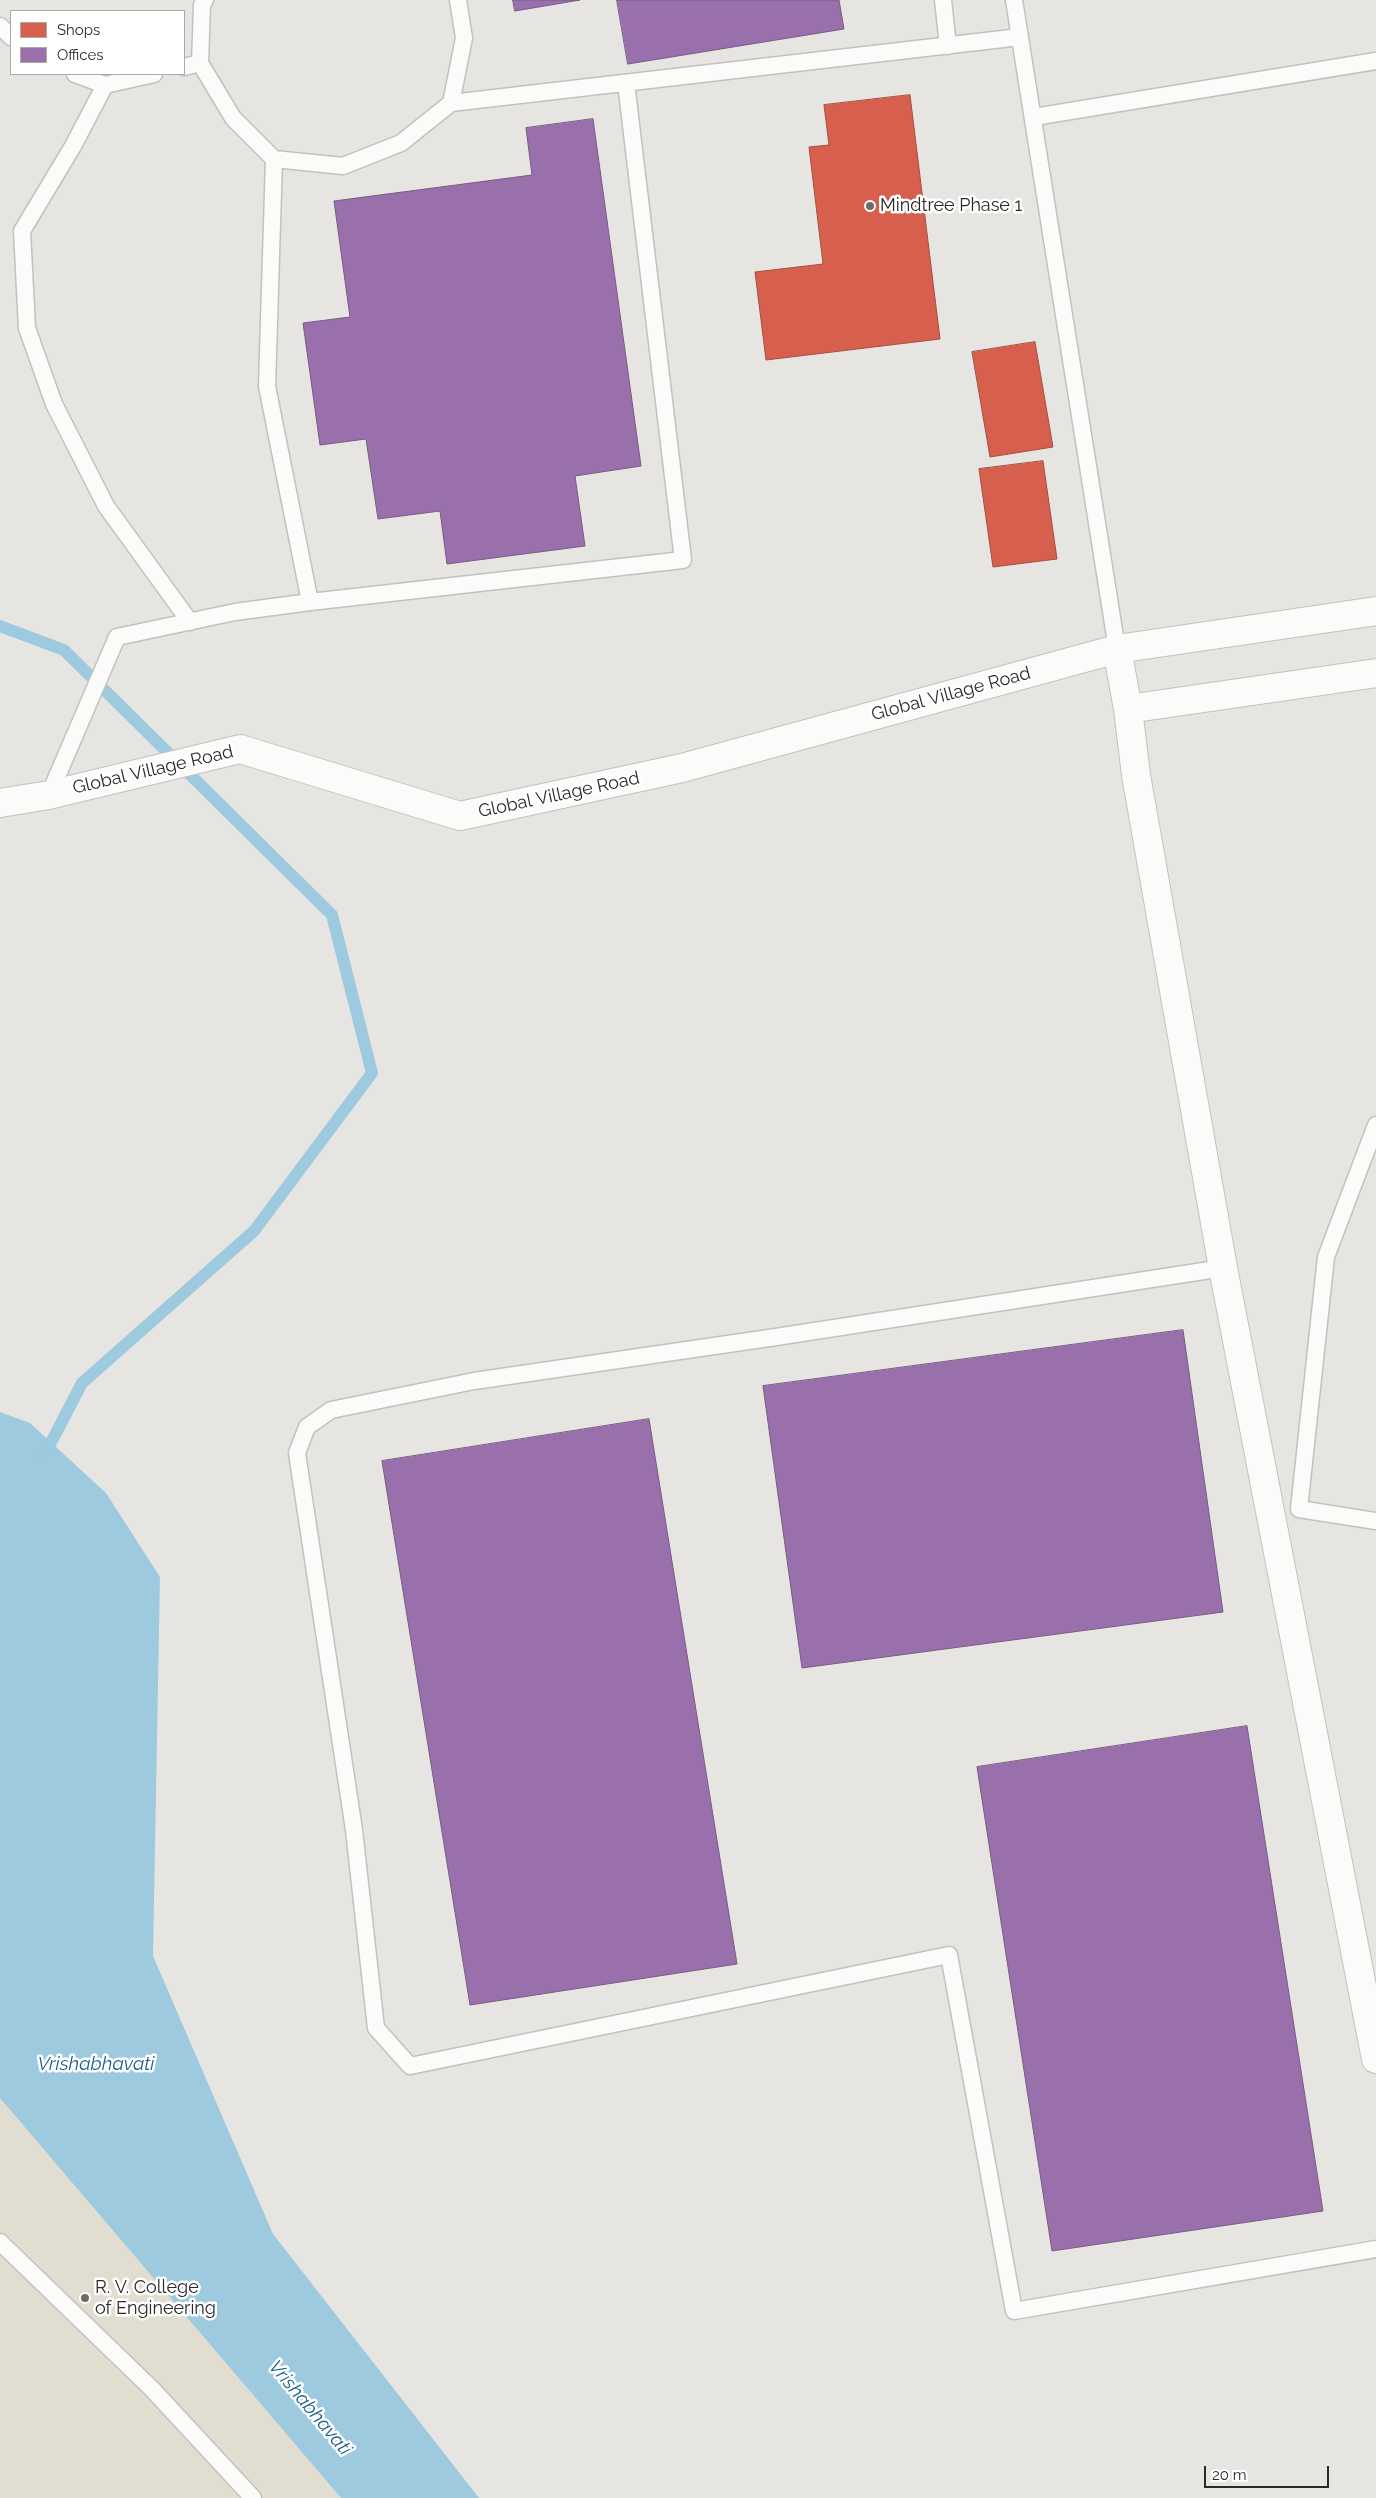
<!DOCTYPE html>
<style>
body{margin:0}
#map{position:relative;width:1376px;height:2498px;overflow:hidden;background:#e7e5e1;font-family:Raleway,sans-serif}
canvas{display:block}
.legend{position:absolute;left:10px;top:10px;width:175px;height:65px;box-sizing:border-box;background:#fff;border:1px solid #aaa;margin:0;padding:6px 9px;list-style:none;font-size:15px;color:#2a2a2a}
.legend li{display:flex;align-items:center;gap:10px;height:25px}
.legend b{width:25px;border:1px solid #aaa}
.scale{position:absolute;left:1204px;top:2466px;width:125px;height:22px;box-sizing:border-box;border:2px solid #2a2a2a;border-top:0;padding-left:6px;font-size:15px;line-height:18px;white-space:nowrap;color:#2a2a2a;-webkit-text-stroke:4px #fff;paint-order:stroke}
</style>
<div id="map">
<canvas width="1376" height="2498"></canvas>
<ul class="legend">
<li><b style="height:14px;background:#d6604d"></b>Shops</li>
<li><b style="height:14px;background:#9970ab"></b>Offices</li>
</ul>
<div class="scale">20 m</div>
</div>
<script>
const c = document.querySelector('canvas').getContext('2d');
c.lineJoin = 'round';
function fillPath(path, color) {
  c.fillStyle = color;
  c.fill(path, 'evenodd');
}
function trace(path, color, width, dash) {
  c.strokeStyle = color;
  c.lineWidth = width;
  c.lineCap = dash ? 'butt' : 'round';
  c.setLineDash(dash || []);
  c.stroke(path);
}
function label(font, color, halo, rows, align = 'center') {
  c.font = font + ' Raleway,sans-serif';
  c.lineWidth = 5;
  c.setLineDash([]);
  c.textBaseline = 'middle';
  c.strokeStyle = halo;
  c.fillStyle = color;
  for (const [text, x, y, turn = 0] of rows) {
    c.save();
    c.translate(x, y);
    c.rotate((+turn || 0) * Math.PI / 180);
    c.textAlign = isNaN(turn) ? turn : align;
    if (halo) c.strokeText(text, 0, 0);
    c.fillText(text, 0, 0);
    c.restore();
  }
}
const education = new Path2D(`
 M0,2098L341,2498H0Z`);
const water = new Path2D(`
 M0,1412L30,1423L106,1493L160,1577L153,1956L273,2234L479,2498H341L0,2098Z`);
const shops = new Path2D(`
 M910,95L940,339L766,360L755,272L823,264L809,147L829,145L824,105Z
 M1035,342L1053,447L990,457L972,352Z
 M1043,461L1057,559L993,567L979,469Z`);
const offices = new Path2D(`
 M513,0H580L515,11Z
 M617,0H839L844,29L628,64Z
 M593,119L641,466L575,476L585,546L447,564L440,511L378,519L366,439L320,445L303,323L350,317L334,201L532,175L526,128Z
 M1183,1330L1223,1612L802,1668L763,1386Z
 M649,1419L737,1964L470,2005L382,1461Z
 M1247,1726L1323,2211L1052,2251L977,1767Z`);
const stream = new Path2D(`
 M0,626L64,650L332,915L372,1073L254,1231L82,1383L44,1456`);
const lane = new Path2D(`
 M205,0L202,5L200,63L233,118L274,159
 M943,0L948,46
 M1014,0L1117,649
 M0,26L11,37
 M184,67L200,63
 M75,74L105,85L154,74
 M105,85L73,146L22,231L27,328L54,404L106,506L190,622
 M451,103L464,38L458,0
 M1034,117L1376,61
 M310,602L683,560L626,83
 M49,795L117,637L235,612L310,602L267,386L274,159L343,166L401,143L451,103L1020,37
 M1376,1125L1326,1257L1299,1509L1376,1521
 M1223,1268L776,1337L474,1381L331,1410L307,1427L297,1453L354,1830L376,2028L410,2066L949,1955L1014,2311L1376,2249
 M0,2242L152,2389L253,2498`);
const secondary = new Path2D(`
 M1117,649L1128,709L1136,775L1223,1268L1376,2059
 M1128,709L1376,673
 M0,803L49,795L240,749L460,816L682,768L1117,649L1376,611`);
const markers = [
 [870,206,5,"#6c6b6a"],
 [85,2298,5,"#6c6b6a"]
];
const poiNames = [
 ["Mindtree Phase 1",880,206],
 ["R. V. College",95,2288],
 ["of Engineering",95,2309]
];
const streetNames = [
 ["Global Village Road",951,694,-15],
 ["Global Village Road",153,770,-13],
 ["Global Village Road",559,795,-12]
];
const waterNames = [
 ["Vrishabhavati",96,2064],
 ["Vrishabhavati",310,2408,50]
];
fillPath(education, '#e1ddd1');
fillPath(water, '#9ecae0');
fillPath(shops, '#d6604d');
trace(shops, '#a25042', 1);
fillPath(offices, '#9970ab');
trace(offices, '#785b84', 1);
trace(stream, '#9ecae0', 12);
trace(lane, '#c2c1c0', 19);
trace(secondary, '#c2c1c0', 30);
trace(lane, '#fbfbfa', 16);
trace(secondary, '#fbfbfa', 28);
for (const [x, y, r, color] of markers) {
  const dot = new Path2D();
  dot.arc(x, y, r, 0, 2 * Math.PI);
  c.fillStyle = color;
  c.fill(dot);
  trace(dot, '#fff', 2);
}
label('18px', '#2a2a2a', '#fff', poiNames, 'left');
label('18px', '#2a2a2a', '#fff', streetNames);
label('italic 19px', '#1e5e8b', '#fff', waterNames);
</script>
